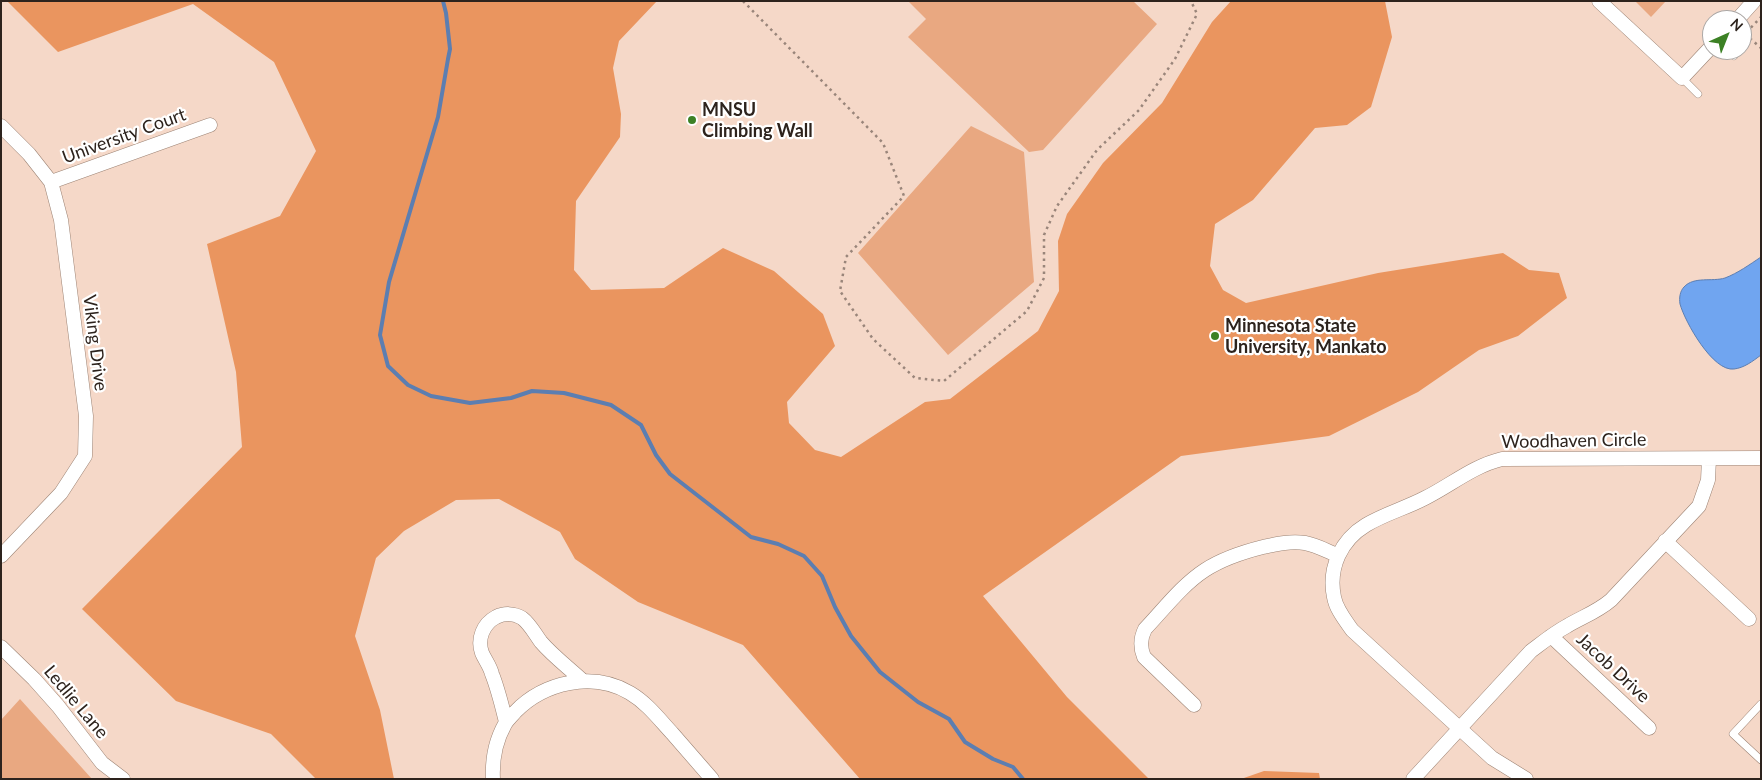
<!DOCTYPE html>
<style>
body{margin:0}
#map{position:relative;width:1762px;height:780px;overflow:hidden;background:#f5d8c8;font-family:Lato,sans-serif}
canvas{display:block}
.frame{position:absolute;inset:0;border:2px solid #2d231d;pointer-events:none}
.north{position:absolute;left:1702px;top:10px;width:50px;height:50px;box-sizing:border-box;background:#fff;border:1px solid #aba7a5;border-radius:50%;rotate:44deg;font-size:14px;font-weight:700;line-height:20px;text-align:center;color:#2d231d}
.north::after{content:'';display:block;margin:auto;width:18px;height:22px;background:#3c8125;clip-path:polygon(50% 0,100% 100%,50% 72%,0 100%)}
</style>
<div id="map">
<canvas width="1762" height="780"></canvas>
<div class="frame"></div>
<div class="north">N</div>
</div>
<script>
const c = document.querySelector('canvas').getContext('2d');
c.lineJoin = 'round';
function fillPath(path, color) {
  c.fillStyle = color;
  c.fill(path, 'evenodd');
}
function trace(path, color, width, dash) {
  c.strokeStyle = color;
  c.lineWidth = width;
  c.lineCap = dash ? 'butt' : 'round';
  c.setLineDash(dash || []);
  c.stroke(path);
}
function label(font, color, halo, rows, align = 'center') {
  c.font = font + ' Lato,sans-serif';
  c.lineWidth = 4.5;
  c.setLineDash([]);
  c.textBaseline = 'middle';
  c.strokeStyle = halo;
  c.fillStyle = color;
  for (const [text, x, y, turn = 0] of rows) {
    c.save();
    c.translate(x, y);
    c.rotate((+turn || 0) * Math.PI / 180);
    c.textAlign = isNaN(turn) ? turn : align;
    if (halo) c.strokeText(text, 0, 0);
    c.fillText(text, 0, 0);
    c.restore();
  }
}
const green = new Path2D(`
 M908,1H1133L1157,24L1043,150L1029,152L908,37L926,19Z
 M1635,1H1666L1651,17Z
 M971,126L1024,152L1034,282L948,355L858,253Z
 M20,699L92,779H1V720Z`);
const forest = new Path2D(`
 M7,1H657L619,41L613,68L621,114L620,137L576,201L574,270L591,290L664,288L723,248L774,271L823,314L835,346L787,402L789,423L815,450L841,457L925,402L950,399L1038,331L1059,291L1058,241L1067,214L1103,163L1162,103L1212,22L1231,1H1385L1392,37L1371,107L1347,125L1315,128L1253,200L1215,224L1210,266L1223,290L1246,303L1378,273L1503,253L1529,270L1559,273L1567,298L1518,336L1479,350L1418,392L1329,436L1181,456L983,596L1067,697L1149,779H860L743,645L638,602L575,559L560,532L499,499L456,500L404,531L376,558L355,636L380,710L394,779H316L271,734L176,701L82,609L242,447L236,372L207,244L280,216L316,151L274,62L193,4L58,52Z
 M1264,771L1319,773L1320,779H1241Z`);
const water = new Path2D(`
 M1761,257V355C1753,361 1744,368 1734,369C1713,372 1685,322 1680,304C1679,298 1680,291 1684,287C1694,276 1712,282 1725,278C1738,273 1749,265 1761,257Z`);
const stream = new Path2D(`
 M443,1L446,13L450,49L448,59L438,117L389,282L380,335L388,366L408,385L431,396L470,403L511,398L532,391L564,393L611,405L641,425L656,455L670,474L751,537L778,544L804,556L822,576L835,607L851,636L880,672L918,702L949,719L965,742L993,759L1013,767L1023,779`);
const path = new Path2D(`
 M743,1L883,143L904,196L846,257L840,291L873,339L915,378L944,381L1027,311L1044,278V235L1057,206L1097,150L1139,110L1175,59L1197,14L1191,1
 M1745,34L1761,48
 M1742,37L1761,17`);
const lane = new Path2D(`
 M1728,50L1734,56
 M1682,78L1698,94
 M1761,704L1733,734L1761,760`);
const street = new Path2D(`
 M1599,1L1682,78L1712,46
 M1737,20L1754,1
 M1,126L29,154L51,182L61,220L86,416L85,456L61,493L1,556
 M51,182L210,125
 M1665,541L1749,619
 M1551,636L1649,728
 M1,647L34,679L58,706L102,763L123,779
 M1194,705L1144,657C1140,647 1140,639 1145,629C1164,609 1182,585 1205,570C1222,559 1243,552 1263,547C1277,544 1290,541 1305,543C1316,545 1327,551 1337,555
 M506,722C502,706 498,689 492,674C490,666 485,660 482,653C477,639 483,624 496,617C504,613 514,613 522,618C530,624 535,634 541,642C553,656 569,668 583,681
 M493,779C492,760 496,740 505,724C508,719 512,716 515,712C544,682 593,671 630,693C647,703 659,719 672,733C685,748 698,763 712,779
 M1413,779L1531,651C1543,642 1554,633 1567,626C1582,617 1597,612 1611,600L1699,506L1708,480L1709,459
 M1526,779L1492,758L1352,630C1345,620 1336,609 1334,597C1328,568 1341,540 1366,525C1384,514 1406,508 1425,498C1451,485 1473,466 1502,459L1761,458`);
const markers = [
 [692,120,5,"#3c8125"],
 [1215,336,5,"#3c8125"]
];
const poiNames = [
 ["MNSU",702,110],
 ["Climbing Wall",702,131],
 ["Minnesota State",1225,326],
 ["University, Mankato",1225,347]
];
const streetNames = [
 ["University Court",124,136,-20],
 ["Viking Drive",95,343,83],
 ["Woodhaven Circle",1574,441,-1],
 ["Jacob Drive",1613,668,43],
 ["Ledlie Lane",76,702,50]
];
fillPath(green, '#e9a881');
fillPath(forest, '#ea955f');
fillPath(water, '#70a5f0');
trace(water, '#5c7eb1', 1);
trace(stream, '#5c7eb1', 4);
trace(lane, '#9c8374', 8);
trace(street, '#9c8374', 15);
trace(path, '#99857a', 2.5, [2.5, 4]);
trace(lane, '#fff', 7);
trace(street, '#fff', 14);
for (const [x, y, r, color] of markers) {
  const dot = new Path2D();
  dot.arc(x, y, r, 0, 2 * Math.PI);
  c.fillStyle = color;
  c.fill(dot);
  trace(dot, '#fff', 2);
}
label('bold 18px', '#2d231d', '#fff', poiNames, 'left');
label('18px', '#2d231d', '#fff', streetNames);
</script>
